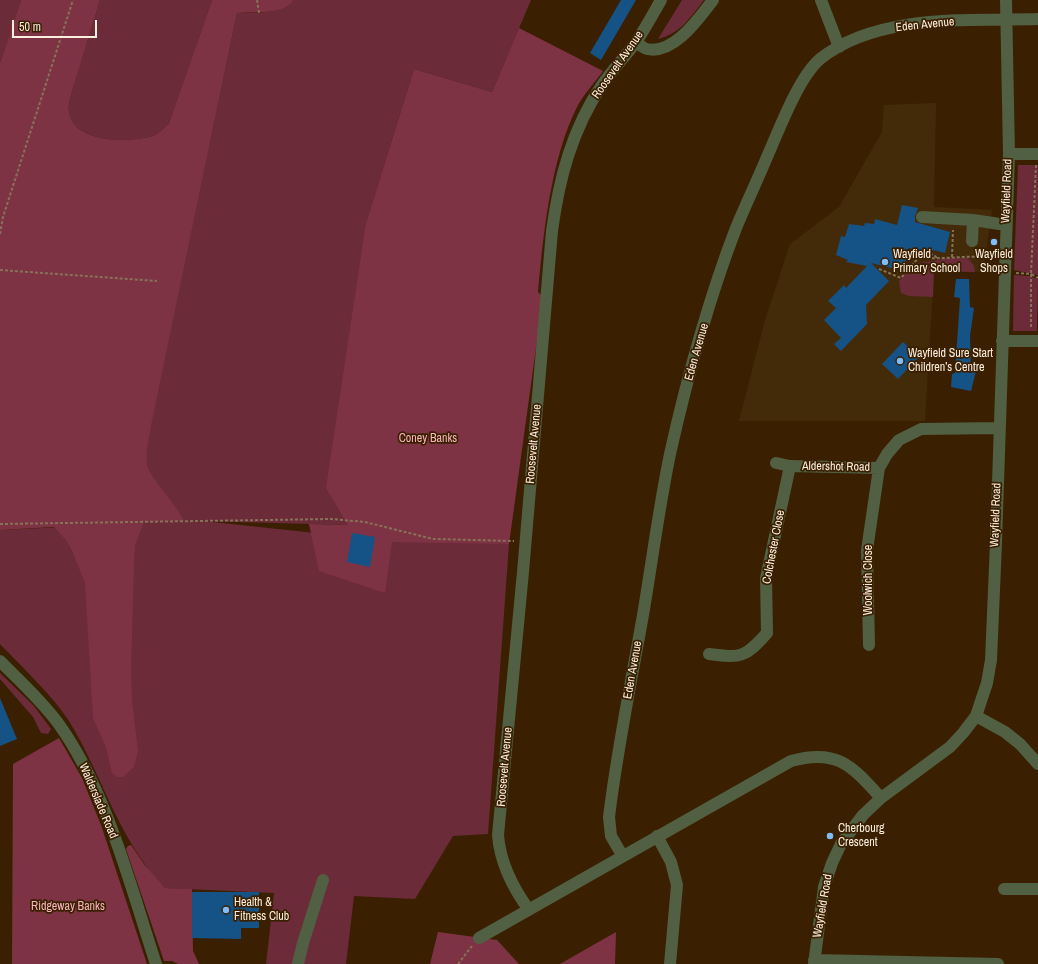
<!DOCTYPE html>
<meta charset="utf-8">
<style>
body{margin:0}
#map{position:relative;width:1038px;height:964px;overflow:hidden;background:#3a2000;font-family:"Archivo Narrow",sans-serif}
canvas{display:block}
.scale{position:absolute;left:12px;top:20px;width:85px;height:18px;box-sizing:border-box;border:2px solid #fceedf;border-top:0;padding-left:5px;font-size:12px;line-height:14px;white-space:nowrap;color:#fceedf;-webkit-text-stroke:3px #3a2000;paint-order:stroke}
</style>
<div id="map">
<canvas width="1038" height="964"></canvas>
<div class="scale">50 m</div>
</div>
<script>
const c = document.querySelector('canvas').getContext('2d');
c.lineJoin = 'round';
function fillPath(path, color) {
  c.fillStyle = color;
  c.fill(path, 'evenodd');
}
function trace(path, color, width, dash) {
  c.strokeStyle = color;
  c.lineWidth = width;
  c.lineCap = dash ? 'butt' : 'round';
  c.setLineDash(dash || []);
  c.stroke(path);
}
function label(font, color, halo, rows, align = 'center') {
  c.font = font + ' "Archivo Narrow",sans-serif';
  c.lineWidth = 3.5;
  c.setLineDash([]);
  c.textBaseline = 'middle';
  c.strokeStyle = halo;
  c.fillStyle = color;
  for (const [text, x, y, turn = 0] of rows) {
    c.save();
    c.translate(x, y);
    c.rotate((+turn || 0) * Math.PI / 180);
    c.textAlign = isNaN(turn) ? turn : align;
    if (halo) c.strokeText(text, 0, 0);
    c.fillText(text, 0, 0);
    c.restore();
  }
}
const built = new Path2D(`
 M936,103L934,207L992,210L983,272L934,271L925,421H739L765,320L790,244L839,207L882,132L884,105Z`);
const green = new Path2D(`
 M0,0H21L0,63Z
 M100,0H212L169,123C163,129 158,135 150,137C127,142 78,143 70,116C67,108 70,99 72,92Z
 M294,0H531L492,92L414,69L366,223L348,525L203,521L343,536L454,540L509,544L488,834L453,836L415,899L354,896L346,964H266L274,893L165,888C118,840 103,776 69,721C53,696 21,666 0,644V530L130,524L237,13C255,12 283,15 294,0Z
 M682,0H704C689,19 681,33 658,39Z
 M1018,165H1038V275L1014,270Z
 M949,258H968L974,266L975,272L934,271L933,297L909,296L901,293L899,281L915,264Z
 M1014,275L1029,276L1038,279L1037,331H1013Z
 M0,673L34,706L51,729L48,734L41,733L33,717L0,679Z`);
const forest = new Path2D(`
 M21,0H100L72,92C70,99 67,108 70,116C78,143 127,142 150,137C158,135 163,129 169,123L212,0H294C283,16 255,11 237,13L151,426C149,438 145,452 147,464C148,476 177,505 184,521L144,522L135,545L134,564L131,672L132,701L138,751L134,767L123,777H117L112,773L106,747L93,718L85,583L72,550L66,540L54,527L0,530V63Z
 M519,28L603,71C595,82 585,93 578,105C551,157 543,234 538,292L543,297L509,544L392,542L385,593L319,571L309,524L348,525L326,488L366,223L414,69L492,92Z
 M59,738L82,778L101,825L147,964H12L13,764Z
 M131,845L144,864L165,888L192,889L193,951L199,964H178L172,961H164L126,849L128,846Z
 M438,932L497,940L519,964H430Z
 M616,932L615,964H560Z`);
const building = new Path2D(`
 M621,0H636L601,60L590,53Z
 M902,205L918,208L915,216V222L950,232L945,253L933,250L931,253L908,248L904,271L871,263L889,281L866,305L867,324L841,351L834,344L841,338L824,320L836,308L828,301L844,285L846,288L867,266L846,262L848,260L836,255L841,236L845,237L849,224L864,226L865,223L874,224L875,219L897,225Z
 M956,279H969L970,307L974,308L970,336L971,371H976L971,391L951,387L952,374L955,373L960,298L954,297Z
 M903,342L919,357L898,379L882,364Z
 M352,533L375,537L370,567L347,562Z
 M0,698L17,739L0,746Z
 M192,892H259V928H241V939L192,938Z`);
const path = new Path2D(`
 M257,0L259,13
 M1036,165L1031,274L1038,278
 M0,234L3,217L73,0
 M917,250V252L934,255L937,258
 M907,255C933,262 959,255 986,257
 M952,257L953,230
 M879,269L901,278L918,258
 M0,270L157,281
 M1016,273L1031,274V329
 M0,524L331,519L365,522L433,539L514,541
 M458,964L472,946`);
const minor = new Path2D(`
 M821,0L839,47
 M636,42C639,44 643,48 647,49C674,55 699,18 713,0
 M1009,154H1038
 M922,217L973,220L1006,225
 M972,241L973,220
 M1002,341H1038
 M776,463L790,466L879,468L887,454L899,440L921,429L999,428
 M869,645L867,550L879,468
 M709,654C741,658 745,658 767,633L766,578L790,466
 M0,661C20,681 41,700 58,723C107,791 130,885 156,964
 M976,716L1005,732L1020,744L1038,764
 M657,836L671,862L677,885L670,964
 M622,855L611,836L609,817C617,750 631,683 643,615C652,562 659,507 670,454C687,378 708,301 736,228C746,204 757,181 767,157C779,130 798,78 820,59C877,13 970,21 1038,19
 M1004,889H1038
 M529,910C513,888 500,862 498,835L523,572L552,231C559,179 572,129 602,85C612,70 625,57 636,42C645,29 653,14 661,0
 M479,938L791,761C837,748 852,766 881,798
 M814,960L998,964
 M298,964L303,943L323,880
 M814,964L824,887L832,863L841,844L863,815L881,798L950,747L963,733L976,716L987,683L991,660L996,543L1009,154L1006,0`);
const markers = [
 [994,242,4,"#7fbdfa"],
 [885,262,4,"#7fbdfa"],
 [900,361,4,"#7fbdfa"],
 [830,836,4,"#7fbdfa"],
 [226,910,4,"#7fbdfa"]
];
const streetNames = [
 ["Eden Avenue",925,25,-6],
 ["Roosevelt Avenue",618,65,-55],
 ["Wayfield Road",1007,191,-88],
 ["Eden Avenue",697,352,-74],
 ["Roosevelt Avenue",534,444,-85],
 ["Aldershot Road",836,467,1],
 ["Wayfield Road",996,515,-88],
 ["Colchester Close",774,547,-79],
 ["Woolwich Close",869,580,-90],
 ["Eden Avenue",633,670,-80],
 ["Roosevelt Avenue",505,767,-85],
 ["Walderslade Road",98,801,67],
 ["Wayfield Road",823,906,-80]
];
const poiNames = [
 ["Wayfield",893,255],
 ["Primary School",893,269],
 ["Wayfield",994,255,"center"],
 ["Shops",994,269,"center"],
 ["Wayfield Sure Start",908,354],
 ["Children’s Centre",908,368],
 ["Cherbourg",838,829],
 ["Crescent",838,843],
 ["Health &",234,903],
 ["Fitness Club",234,917]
];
const parkNames = [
 ["Coney Banks",428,439],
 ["Ridgeway Banks",68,907]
];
fillPath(built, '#432b0a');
fillPath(green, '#6c2b39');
fillPath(forest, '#7e3344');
fillPath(building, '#155286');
trace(path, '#877258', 2, [3, 2]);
trace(minor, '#515f42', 12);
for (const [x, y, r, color] of markers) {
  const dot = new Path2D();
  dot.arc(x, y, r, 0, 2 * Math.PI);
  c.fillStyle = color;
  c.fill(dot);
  trace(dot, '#3a2000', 1.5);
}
label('12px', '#fceedf', '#3a2000', streetNames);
label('12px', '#fceedf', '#3a2000', poiNames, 'left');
label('12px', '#f9b4be', '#3a2000', parkNames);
</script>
